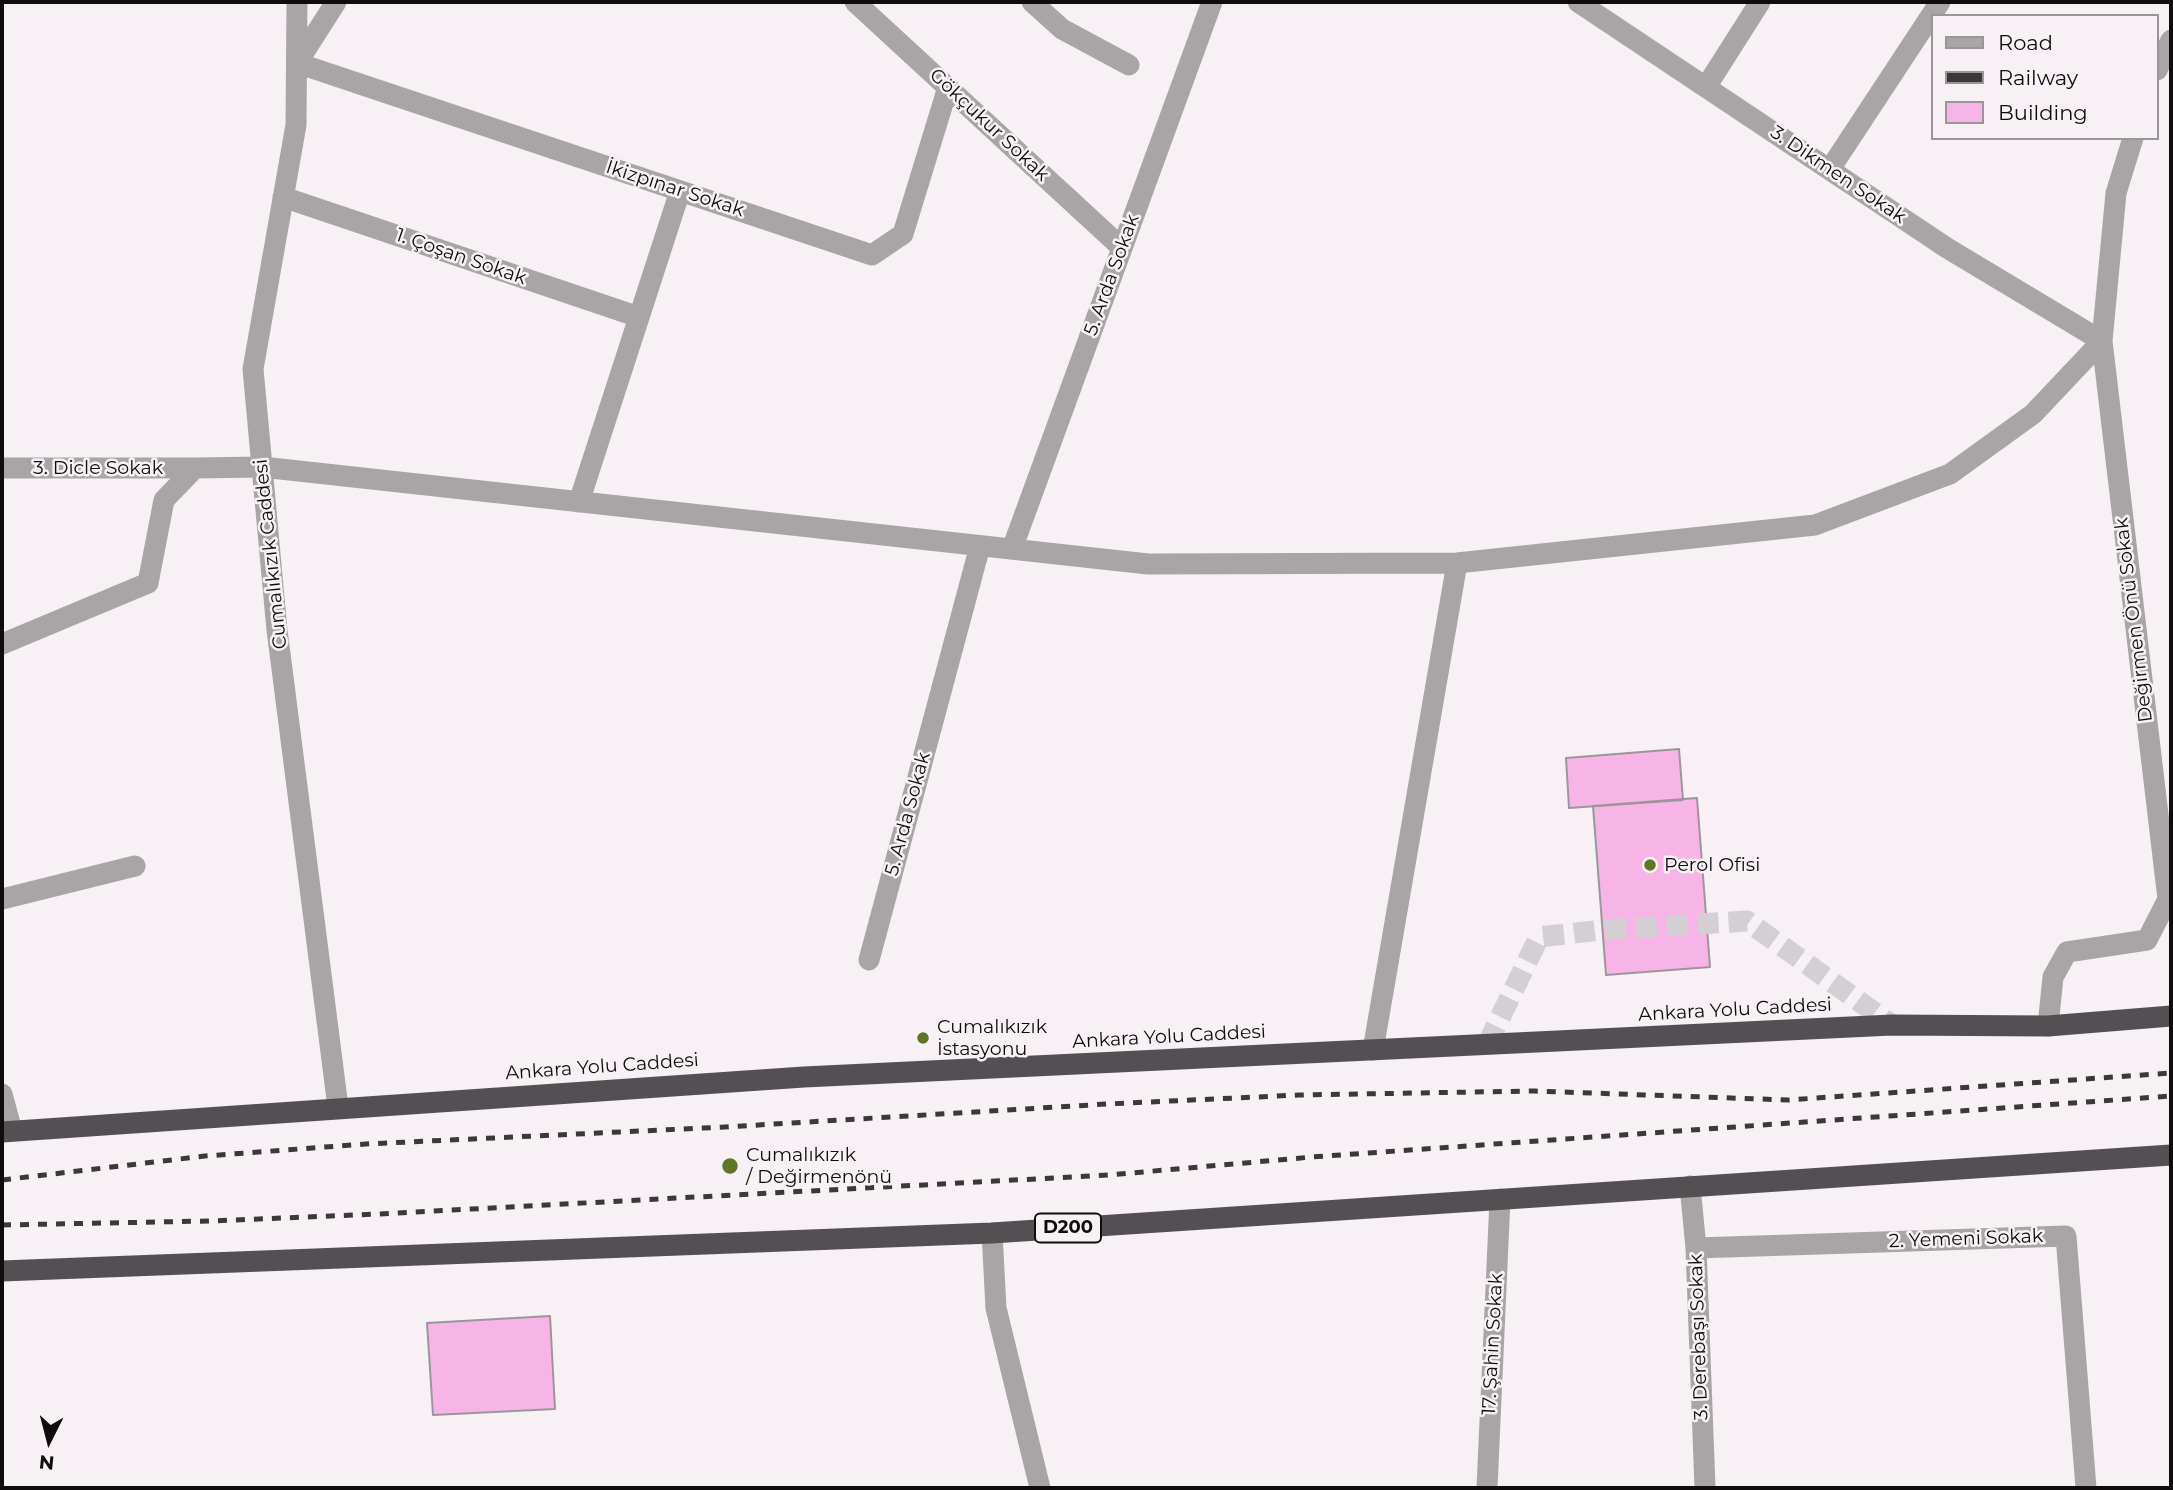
<!DOCTYPE html>
<meta charset="utf-8">
<style>
body{margin:0}
#map{position:relative;width:2173px;height:1490px;overflow:hidden;background:#f7f1f5;font-family:Montserrat,sans-serif}
canvas{display:block}
.frame{position:absolute;inset:0;border:4px solid #0e0c0d;pointer-events:none}
.legend{position:absolute;left:1931px;top:14px;width:228px;height:126px;box-sizing:border-box;background:#f7f1f5;border:2px solid #9a9598;margin:0;padding:9px 12px;list-style:none;font-size:21px;color:#0e0c0d}
.legend li{display:flex;align-items:center;gap:14px;height:35px}
.legend b{width:35px;border:2px solid #9a9598}
.north{position:absolute;left:14px;top:1406px;width:70px;height:70px;-webkit-text-stroke:5px #f7f1f5;paint-order:stroke;rotate:186deg;font-size:19px;font-weight:700;line-height:28px;text-align:center;color:#0e0c0d}
.north::after{content:'';display:block;margin:auto;width:24px;height:32px;background:#0e0c0d;clip-path:polygon(50% 0,100% 100%,50% 72%,0 100%)}
</style>
<div id="map">
<canvas width="2173" height="1490"></canvas>
<div class="frame"></div>
<ul class="legend">
<li><b style="height:9px;background:#a8a5a7"></b>Road</li>
<li><b style="height:9px;background:#3b383a"></b>Railway</li>
<li><b style="height:19px;background:#f7b5e7"></b>Building</li>
</ul>
<div class="north">N</div>
</div>
<script>
const c = document.querySelector('canvas').getContext('2d');
c.lineJoin = 'round';
function fillPath(path, color) {
  c.fillStyle = color;
  c.fill(path, 'evenodd');
}
function trace(path, color, width, dash) {
  c.strokeStyle = color;
  c.lineWidth = width;
  c.lineCap = dash ? 'butt' : 'round';
  c.setLineDash(dash || []);
  c.stroke(path);
}
function label(font, color, halo, rows, align = 'center') {
  c.font = font + ' Montserrat,sans-serif';
  c.lineWidth = 5;
  c.setLineDash([]);
  c.textBaseline = 'middle';
  c.strokeStyle = halo;
  c.fillStyle = color;
  for (const [text, x, y, turn = 0] of rows) {
    c.save();
    c.translate(x, y);
    c.rotate((+turn || 0) * Math.PI / 180);
    c.textAlign = isNaN(turn) ? turn : align;
    if (halo) c.strokeText(text, 0, 0);
    c.fillText(text, 0, 0);
    c.restore();
  }
}
const building = new Path2D(`
 M1679,749L1683,800L1569,808L1566,758Z
 M1697,798L1710,967L1606,975L1593,806Z
 M550,1316L555,1409L433,1415L427,1323Z`);
const minorTunnel = new Path2D(`
 M1487,1045L1539,937L1603,930L1747,921L1892,1025`);
const minor = new Path2D(`
 M297,2L296,125L253,369L277,630L338,1107
 M336,2L297,63L872,255L903,234L948,87
 M855,2L1122,248
 M1032,2L1062,29L1129,65
 M2157,70L2171,40
 M1706,87L1760,2
 M1830,169L1940,2
 M283,197L639,317
 M2,468H195
 M579,502L680,191
 M1012,549L1212,2
 M2,644L148,583L164,500L195,468L262,467L1148,564L1457,563L1815,525L1950,474L2033,414L2102,341L1947,248L1578,2
 M2,899L135,866
 M869,960L980,546
 M2048,1026L2053,977L2067,952L2147,940L2168,899L2102,341L2116,193L2133,138
 M1373,1050L1457,563
 M2,1094L12,1131
 M1690,1186L1696,1248L1705,1488
 M992,1233L996,1308L1040,1488
 M1696,1248L2066,1236L2086,1488
 M1487,1488L1500,1199`);
const highway = new Path2D(`
 M2,1132L804,1077L1892,1025L2048,1026L2171,1016
 M2,1271L992,1233L2171,1155`);
const rail = new Path2D(`
 M2,1180L205,1156L366,1144L725,1127L1107,1104L1299,1095L1534,1091L1788,1100L2171,1073
 M2,1225L209,1221L378,1214L1109,1175L1312,1157L2171,1096`);
const markers = [
 [1650,865,7,"#607627"],
 [923,1038,7,"#607627"],
 [730,1166,9,"#607627"]
];
const shields = [
 [1068,1228,66]
];
const shieldNames = [
 ["D200",1068,1228]
];
const streetNames = [
 ["Gökçukur Sokak",989,125,43],
 ["3. Dikmen Sokak",1838,175,34],
 ["İkizpınar Sokak",675,189,18],
 ["1. Çoşan Sokak",461,257,19],
 ["5. Arda Sokak",1112,275,-70],
 ["3. Dicle Sokak",98,468],
 ["Cumalıkızık Caddesi",271,554,-96],
 ["Değirmen Önü Sokak",2134,620,-97],
 ["5. Arda Sokak",908,814,-75],
 ["Ankara Yolu Caddesi",1735,1010,-3],
 ["Ankara Yolu Caddesi",1169,1037,-3],
 ["Ankara Yolu Caddesi",602,1067,-4],
 ["2. Yemeni Sokak",1966,1239,-2],
 ["3. Derebaşı Sokak",1699,1337,-92],
 ["17. Şahin Sokak",1493,1344,-87]
];
const poiNames = [
 ["Perol Ofisi",1664,865],
 ["Cumalıkızık",937,1027],
 ["İstasyonu",937,1049],
 ["Cumalıkızık",746,1155],
 ["/ Değirmenönü",746,1177]
];
fillPath(building, '#f7b5e7');
trace(building, '#9c969a', 2);
trace(minorTunnel, '#d4cfd2', 21, [21, 10]);
trace(minor, '#a8a5a7', 21);
trace(highway, '#544f53', 21);
trace(rail, '#3b383a', 5, [9, 9]);
for (const [x, y, r, color] of markers) {
  const dot = new Path2D();
  dot.arc(x, y, r, 0, 2 * Math.PI);
  c.fillStyle = color;
  c.fill(dot);
  trace(dot, '#f7f1f5', 2.5);
}
for (const [x, y, w] of shields) {
  const box = new Path2D();
  box.roundRect(x - w / 2, y - 14.5, w, 29, 5);
  c.fillStyle = '#f7f1f5';
  c.fill(box);
  trace(box, '#0e0c0d', 2);
}
label('bold 18px', '#0e0c0d', null, shieldNames);
label('19px', '#0e0c0d', '#f7f1f5', streetNames);
label('19px', '#0e0c0d', '#f7f1f5', poiNames, 'left');
</script>
